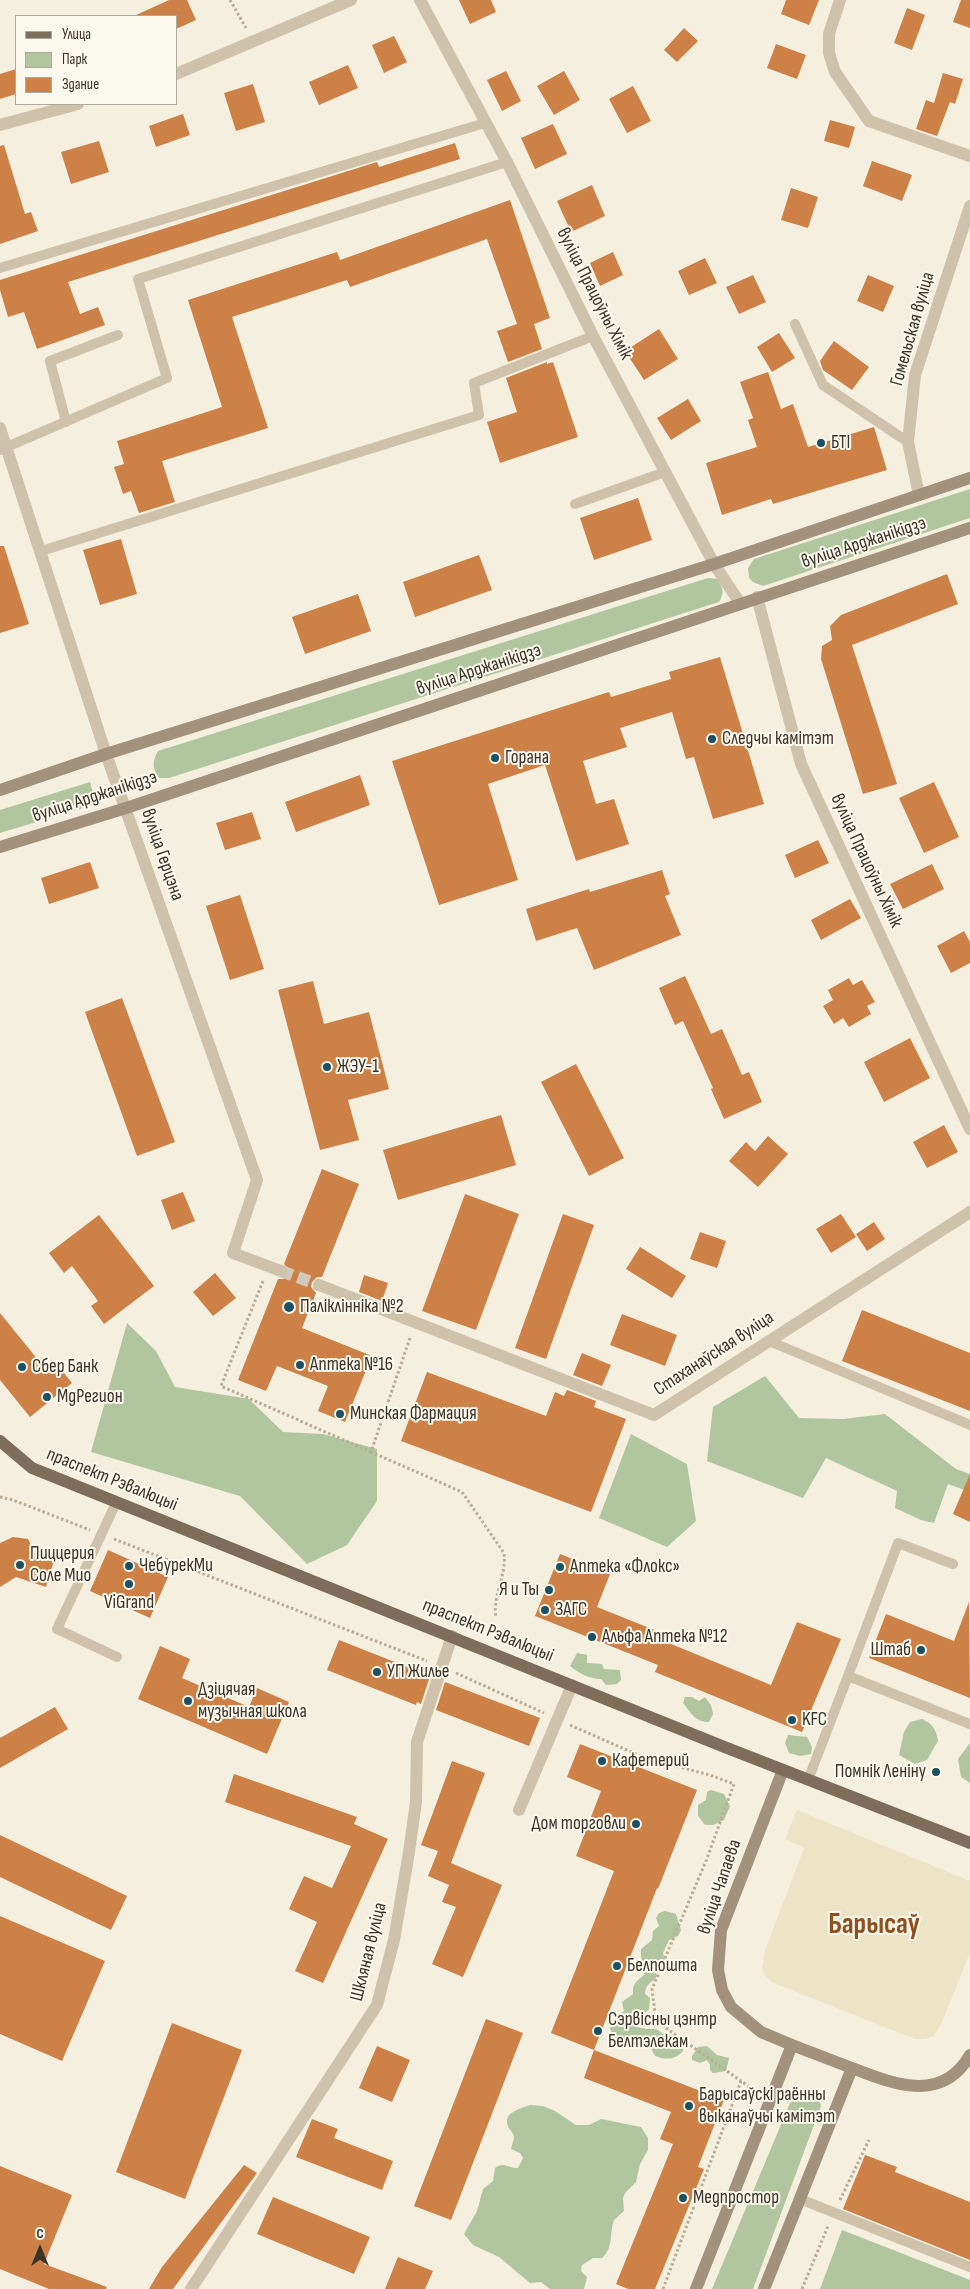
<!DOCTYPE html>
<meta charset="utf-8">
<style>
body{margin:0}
#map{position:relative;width:970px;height:2289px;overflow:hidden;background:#f5efe0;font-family:"Sofia Sans Condensed",sans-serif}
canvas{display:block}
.legend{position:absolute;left:15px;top:15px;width:162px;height:90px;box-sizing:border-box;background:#fbf8ed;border:1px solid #aea99f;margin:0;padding:6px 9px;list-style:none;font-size:15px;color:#3b332a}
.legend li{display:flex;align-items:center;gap:10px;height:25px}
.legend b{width:25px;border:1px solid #aea99f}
.north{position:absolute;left:15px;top:2224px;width:50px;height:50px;-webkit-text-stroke:4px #fbf8ed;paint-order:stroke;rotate:0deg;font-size:14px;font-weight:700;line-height:20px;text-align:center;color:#3b332a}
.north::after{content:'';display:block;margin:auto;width:18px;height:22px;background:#3b332a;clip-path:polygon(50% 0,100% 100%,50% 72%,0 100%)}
</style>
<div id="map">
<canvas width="970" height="2289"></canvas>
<ul class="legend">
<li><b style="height:6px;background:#7e6d5b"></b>Улица</li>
<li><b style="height:14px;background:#b1c59e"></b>Парк</li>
<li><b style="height:14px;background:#cd8146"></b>Здание</li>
</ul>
<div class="north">С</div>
</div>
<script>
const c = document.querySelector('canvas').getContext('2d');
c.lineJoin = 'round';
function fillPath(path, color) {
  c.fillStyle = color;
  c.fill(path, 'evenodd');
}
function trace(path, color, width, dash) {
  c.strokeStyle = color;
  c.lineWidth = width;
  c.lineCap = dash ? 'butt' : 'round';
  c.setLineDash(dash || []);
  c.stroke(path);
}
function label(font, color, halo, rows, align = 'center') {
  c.font = font + ' "Sofia Sans Condensed",sans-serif';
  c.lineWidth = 4;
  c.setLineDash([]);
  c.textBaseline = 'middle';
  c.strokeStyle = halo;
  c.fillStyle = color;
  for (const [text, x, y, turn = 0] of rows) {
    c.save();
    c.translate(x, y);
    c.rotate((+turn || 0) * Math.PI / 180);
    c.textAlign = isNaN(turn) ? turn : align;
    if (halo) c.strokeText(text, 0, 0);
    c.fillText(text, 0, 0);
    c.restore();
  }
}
const green = new Path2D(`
 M970,489V518L763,586L753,582L749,578L748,568L754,559Z
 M708,578L717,579C723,588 725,592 719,602L169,778H159C152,768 152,762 158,751Z
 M90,782L96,804L0,833V810Z
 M127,1323L156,1351L175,1387L249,1399L283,1432L323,1434L377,1449V1501L347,1545L307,1564L240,1496L91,1452Z
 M765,1376L799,1418L843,1419L885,1414L956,1469L970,1474V1492L948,1484L934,1523L921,1520L895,1508L897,1491L826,1458L803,1498L707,1461L713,1407Z
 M631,1434L687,1464L696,1521L667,1547L599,1518Z
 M577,1653L587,1655V1663L602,1664L604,1669L620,1670L621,1680L617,1684L606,1685L601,1679C590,1679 578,1673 570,1666Z
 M685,1697H692L699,1701L705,1697L711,1705L713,1714L709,1722C695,1722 691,1713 683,1703Z
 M922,1719C933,1724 936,1729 938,1741L927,1760L915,1764L899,1755L904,1732L910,1722Z
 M788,1735L807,1737L812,1747L811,1754L800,1756L789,1753L785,1743Z
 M970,1743V1783L961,1777L958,1759Z
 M711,1790L724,1794L730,1806L724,1820L713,1825H705L698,1816V1805L706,1800L707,1792Z
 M665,1911L676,1914L681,1930L678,1936L669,1940L663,1953L665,1961L656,1970V1978C650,1984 646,1983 645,1994L650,1998L649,2009L640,2018L636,2019L638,2027C657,2033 654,2022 669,2042L678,2041L683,2044V2051C675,2060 666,2060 655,2056L650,2047L636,2044L630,2038H615L610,2029L613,2019L624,2011L622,2002L633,1994C632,1983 637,1981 644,1975C645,1966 640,1960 641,1949L652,1940L653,1931L659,1926L656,1918L659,1913Z
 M707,2046L717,2055L729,2058L726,2071L713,2073L710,2070V2065L707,2060L700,2063L692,2060V2056L698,2047Z
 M797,2094H807L819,2099L821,2106L753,2289H712L793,2096Z
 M530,2105L543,2106L555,2111L576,2125H589L601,2119L641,2127L648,2138V2150L640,2164L636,2182L625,2193L623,2198L624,2211L614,2220C609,2234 614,2247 602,2258H593L582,2265L581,2271L587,2277L584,2289H550L541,2282L530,2283L499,2257L473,2245L464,2234L477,2211L483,2189L493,2181L495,2168C503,2161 508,2168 518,2168L523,2158L520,2153L511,2149L514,2138C514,2133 511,2132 509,2128C501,2113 519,2109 530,2105Z
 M842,2230L970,2280V2289H820Z`);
const plaza = new Path2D(`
 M797,1810L970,1881V1953L942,2022L934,2036L925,2039H915L771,1982L764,1974L762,1967L765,1951L804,1848L785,1839Z`);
const building = new Path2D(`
 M169,0H187L196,20L176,29V16H134Z
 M459,0H491L496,12L470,24Z
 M786,0H819L809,25L781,14Z
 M961,0H970V28L953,22Z
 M907,8L925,15L912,50L894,43Z
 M684,28L698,41L677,62L664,50Z
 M394,36L407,62L384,73L372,45Z
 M776,44L806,55L797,79L767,68Z
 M348,65L358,88L319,105L309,82Z
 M16,69V94L0,99V74Z
 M506,71L521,101L502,111L487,80Z
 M564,71L580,100L554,115L537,86Z
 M943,73L963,79L955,104L950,102L937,136L916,129L926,100L934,103Z
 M253,84L265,122L236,131L224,93Z
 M633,86L651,121L627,133L609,99Z
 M183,114L190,135L156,147L149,126Z
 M830,120L855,127L849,148L824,141Z
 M553,124L567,154L535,169L521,138Z
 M99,141L109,172L71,184L61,152Z
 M455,143L460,159L68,282L80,314L98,307L105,325L37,349L24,312L8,317L0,290V280L313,182L377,162L379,167Z
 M4,145L25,214L31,212L38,231L0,244V146Z
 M872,161L912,175L902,201L863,186Z
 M592,185L605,216L571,232L557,201Z
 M791,188L818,197L808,228L781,220Z
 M510,200L550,318L534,324L542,349L508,362L497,331L517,324L487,239L350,287L347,280L232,317L268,428L162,461L175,502L139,513L131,491L123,494L114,467L124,464L117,441L222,407L188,300L337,252L340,260Z
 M613,252L623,275L600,286L590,263Z
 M705,258L717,283L689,295L678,271Z
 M753,275L766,302L739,314L726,287Z
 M868,275L894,286L883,312L857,301Z
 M659,329L678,359L644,380L625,351Z
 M779,333L795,358L772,372L757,347Z
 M834,341L869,367L852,390L823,370L820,361Z
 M547,362V364L553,362L578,437L500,463L487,422L517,412L506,378Z
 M768,372L781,409L793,404L808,447L874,427L887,470L773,504L771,499L722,515L706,463L757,447L748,420L753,418L740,382Z
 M688,399L701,421L671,440L657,418Z
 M638,498L652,540L594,560L580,518Z
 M121,539L137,594L100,605L83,550Z
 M0,546H4L29,624L0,633Z
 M479,555L492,590L415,617L403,582Z
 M947,574L958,604L852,645L897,784L863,794L821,659L822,646L832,640L830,626L841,615Z
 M358,594L371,631L305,654L292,617Z
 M720,657L764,804L713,819L694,757L686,759L672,712L620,728L627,747L583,761L596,804L614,799L629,844L576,861L545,765L488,784L518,880L439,905L392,761L609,692L611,697L671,679L669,672Z
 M360,775L370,805L296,832L285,802Z
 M934,782L959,837L924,853L899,798Z
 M252,812L261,839L225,850L216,823Z
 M818,840L829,863L795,878L785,855Z
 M90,862L99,888L49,904L41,878Z
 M932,864L944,889L903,909L890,884Z
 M662,870L670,894L665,896L681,935L594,970L577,928L536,941L526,909L589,889L590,892Z
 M240,895L264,969L230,980L206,906Z
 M850,899L861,918L821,940L811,920Z
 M964,931L970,942V963L951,973L937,946Z
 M685,976L711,1034L722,1029L742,1075L749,1072L762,1102L724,1119L711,1089L713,1088L683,1021L675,1025L659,988Z
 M849,978L853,985L862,980L875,1002L867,1006L871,1014L849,1027L843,1018L834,1024L823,1006L833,1000L828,990Z
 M313,981L324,1024L369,1012L389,1089L348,1100L359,1140L320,1150L278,990Z
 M122,998L175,1142L137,1156L85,1012Z
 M910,1038L930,1078L884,1102L864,1062Z
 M576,1064L624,1158L589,1176L541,1082Z
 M501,1115L516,1165L398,1200L383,1150Z
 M944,1125L958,1152L927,1168L913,1142Z
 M768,1136L788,1154L758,1187L729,1161L746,1142L755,1151Z
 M322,1169L359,1184L322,1277H317L312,1282L311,1287L316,1293L302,1328L372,1356L345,1422L318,1411L328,1386L277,1366L266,1391L238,1380L278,1279H283L288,1274L289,1269L284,1264Z
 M183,1192L195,1221L172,1230L161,1200Z
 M465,1194L519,1214L476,1330L422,1311Z
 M563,1214L594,1225L546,1359L515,1348Z
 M841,1214L856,1237L831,1253L816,1229Z
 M99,1215L154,1286L104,1324L91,1306L98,1301L72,1266L64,1273L49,1253Z
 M874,1222L885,1239L867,1251L856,1234Z
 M700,1232L726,1241L717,1268L690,1259Z
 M640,1247L686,1276L672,1298L626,1269Z
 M215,1273L236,1298L213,1316L193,1292Z
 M364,1275L388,1283L382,1301L359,1292Z
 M862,1310L970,1353V1411L842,1361Z
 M0,1313L47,1371L56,1363L72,1383L30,1417L0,1380Z
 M622,1314L677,1335L665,1366L610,1345Z
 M582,1353L611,1365L602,1386L573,1375Z
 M427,1372L546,1416L555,1392L564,1396L567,1390L596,1401L594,1407L626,1419L591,1512L401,1441Z
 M970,1474V1522L953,1514Z
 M13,1537L28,1539L34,1551L55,1557L46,1587L16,1577L0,1587V1543Z
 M108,1550L168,1577L150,1618L90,1591Z
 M560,1554L610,1574L597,1607L667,1635L664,1641L771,1685L797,1622L841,1639L802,1732L655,1672L658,1665L535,1616Z
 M969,1602L970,1698L869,1658L886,1614L954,1641Z
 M339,1640L430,1676L421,1704L417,1702L416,1705L327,1670Z
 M160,1646L190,1659L182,1678L249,1707L257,1688L289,1702L267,1754L138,1699Z
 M445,1682L540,1718L529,1746L436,1710Z
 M55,1707L68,1729L0,1768V1738Z
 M580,1744L697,1790L658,1889L657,1888L594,2050L551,2033L614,1871L576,1856L601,1791L567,1777Z
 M452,1761L485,1773L451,1863L502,1885L463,1977L432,1964L456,1907L442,1902L449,1885L428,1876L438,1851L421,1845Z
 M234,1774L357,1817L354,1824L388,1839L323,1983L295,1971L317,1922L289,1909L304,1876L332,1888L351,1846L225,1802Z
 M0,1835L127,1896L111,1930L0,1877Z
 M0,1916L105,1961L62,2061L0,2034Z
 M486,2019L523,2033L451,2220L414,2206Z
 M172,2023L242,2050L185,2199L116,2172Z
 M377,2046L410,2060L392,2102L359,2088Z
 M594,2050L724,2100L698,2167L704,2169L655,2289H628L616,2284L673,2144L660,2139L671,2112L584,2078Z
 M312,2119L338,2129L334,2138L393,2161L382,2190L296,2157Z
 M865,2155L897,2167L895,2172L970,2202V2260L843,2209Z
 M244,2165L257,2173L173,2289H149L162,2267Z
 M0,2166L72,2195L44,2264L107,2287L106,2289H49L0,2269Z
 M273,2197L370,2237L354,2274L257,2234Z
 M398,2257L433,2271L425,2289H385Z`);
const streetTunnel = new Path2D(`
 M281,1271L319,1285`);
const path = new Path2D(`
 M230,0L246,28
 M263,1281L221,1386L371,1452
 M410,1338L371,1452L462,1492L504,1553C507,1575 492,1596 496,1618
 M0,1497L13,1500L90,1530
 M114,1539L427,1661
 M456,1673L544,1713
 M570,1725L645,1758L710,1775L734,1784L706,1861L652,1989L656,2021L741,2081
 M840,2200L869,2140
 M663,2289L741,2081L757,2092
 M802,2289L828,2226`);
const lane = new Path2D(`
 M0,268L485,123
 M795,324L823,385L908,442
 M66,422L50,361L118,335
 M0,450L167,378L138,279L507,162
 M575,504L665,472
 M41,551L479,415L474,383L593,336
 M769,1341L970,1425
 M116,1503L57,1629L117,1657
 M848,1676L898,1543L953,1564
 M808,1780L848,1676L970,1724
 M800,2199L970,2267`);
const street = new Path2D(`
 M420,0L507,162L593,336L714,564L740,603
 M840,0L829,34V53L835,72L869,121L970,156
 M176,74L351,0
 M0,125L78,104
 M0,428L106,754L257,1180L233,1253L281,1271
 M919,495L908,442L915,375L970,206
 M757,597L801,764L970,1129
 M319,1285L654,1415L970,1212
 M519,1810L572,1685
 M191,2289L377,2005L394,1940L409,1852L416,1802L417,1742L452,1636`);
const secondary = new Path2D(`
 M0,790L106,754L714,564L970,478
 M0,847L126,808L970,528
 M792,2045L852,2068
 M696,2289L792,2045L761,2032L731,2007L722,1990L718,1970L721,1930L783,1770
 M764,2289L852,2068C894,2084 942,2104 970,2055`);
const primary = new Path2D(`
 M0,1441L32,1468L722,1746L970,1843`);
const markers = [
 [821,443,5,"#1c4f60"],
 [712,739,5,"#1c4f60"],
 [495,758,5,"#1c4f60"],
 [327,1067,5,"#1c4f60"],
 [289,1307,6,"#1c4f60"],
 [300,1365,5,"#1c4f60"],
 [22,1367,5,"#1c4f60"],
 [47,1397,5,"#1c4f60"],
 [340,1414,5,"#1c4f60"],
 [20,1565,5,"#1c4f60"],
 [129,1566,5,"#1c4f60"],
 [560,1567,5,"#1c4f60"],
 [129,1584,5,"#1c4f60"],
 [549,1590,5,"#1c4f60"],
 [545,1610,5,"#1c4f60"],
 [592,1637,5,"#1c4f60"],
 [921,1650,5,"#1c4f60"],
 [377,1672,5,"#1c4f60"],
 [188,1701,5,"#1c4f60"],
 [792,1720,5,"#1c4f60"],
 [602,1761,5,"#1c4f60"],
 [936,1772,5,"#1c4f60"],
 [636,1824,5,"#1c4f60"],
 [617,1966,5,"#1c4f60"],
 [598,2031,5,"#1c4f60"],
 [689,2106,5,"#1c4f60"],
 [683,2198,5,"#1c4f60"]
];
const streetNames = [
 ["вуліца Працоўны Хімік",594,294,63],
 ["Гомельская вуліца",913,329,-74],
 ["вуліца Арджанікідзэ",864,543,-18],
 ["вуліца Арджанікідзэ",479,670,-18],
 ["вуліца Арджанікідзэ",95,797,-18],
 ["вуліца Герцэна",162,855,71],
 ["вуліца Працоўны Хімік",866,861,65],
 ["Стаханаўская вуліца",714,1354,-33],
 ["праспект Рэвалюцыі",112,1480,22],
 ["праспект Рэвалюцыі",488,1631,22],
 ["вуліца Чапаева",720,1887,-71],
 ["Шкляная вуліца",369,1952,-76]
];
const poiNames = [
 ["БТІ",831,443],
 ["Следчы камітэт",722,739],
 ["Горана",505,758],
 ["ЖЭУ-1",337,1067],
 ["Паліклінніка №2",300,1307],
 ["Аптека №16",310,1365],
 ["Сбер Банк",32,1367],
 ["МдРегион",57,1397],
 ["Минская Фармация",350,1414],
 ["Пиццерия",30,1554],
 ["Соле Мио",30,1576],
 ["ЧебурекМи",139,1566],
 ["Аптека «Флокс»",570,1567],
 ["Я и Ты",539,1590,"right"],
 ["ViGrand",129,1603,"center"],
 ["ЗАГС",555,1610],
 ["Альфа Аптека №12",602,1637],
 ["Штаб",911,1650,"right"],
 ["УП Жилье",387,1672],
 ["Дзіцячая",198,1690],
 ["музычная школа",198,1712],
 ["KFC",802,1720],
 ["Кафетерий",612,1761],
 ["Помнік Леніну",926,1772,"right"],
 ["Дом торговли",626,1824,"right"],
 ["Белпошта",627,1966],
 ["Сэрвісны цэнтр",608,2020],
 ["Белтэлекам",608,2042],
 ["Барысаўскі раённы",699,2095],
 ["выканаўчы камітэт",699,2117],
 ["Медпростор",693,2198]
];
const townNames = [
 ["Барысаў",874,1926]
];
fillPath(green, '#b1c59e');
fillPath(plaza, '#ede4c6');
fillPath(building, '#cd8146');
trace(streetTunnel, '#d0c9bc', 12, [12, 6]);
trace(path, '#baac94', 3, [2.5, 2.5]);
trace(lane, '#cec2aa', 10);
trace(street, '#cec2aa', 12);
trace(secondary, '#a2917b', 12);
trace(primary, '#7e6d5b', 12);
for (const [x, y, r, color] of markers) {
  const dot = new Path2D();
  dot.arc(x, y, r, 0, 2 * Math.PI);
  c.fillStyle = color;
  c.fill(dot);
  trace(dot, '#fbf8ed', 2);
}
label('19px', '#3b332a', '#fbf8ed', streetNames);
label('19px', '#3b332a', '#fbf8ed', poiNames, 'left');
label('bold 29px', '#904f1e', '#fbf8ed', townNames);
</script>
